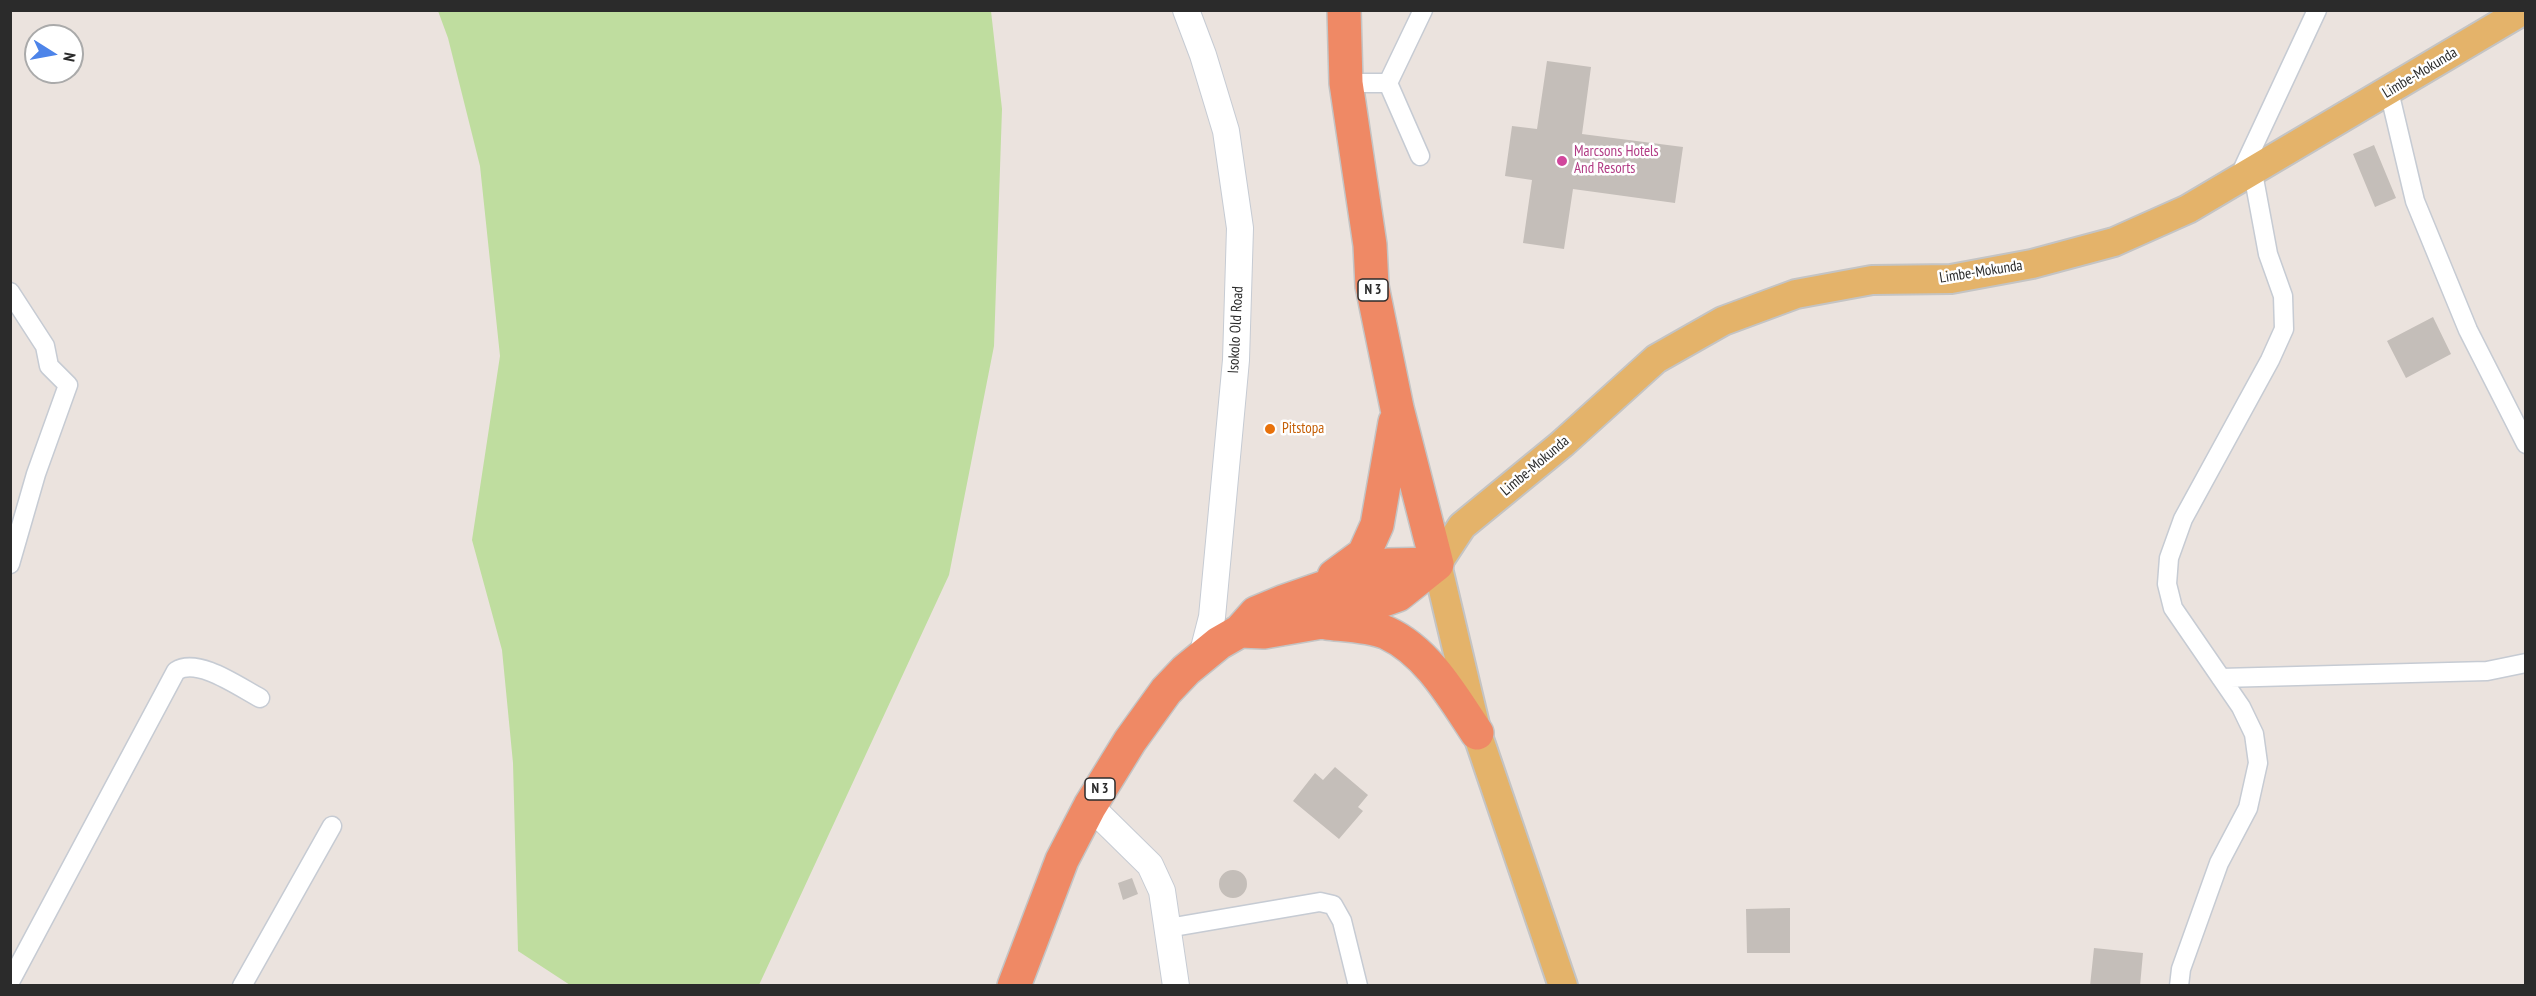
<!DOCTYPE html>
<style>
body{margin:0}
#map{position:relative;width:2536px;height:996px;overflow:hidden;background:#ebe3de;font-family:"PT Sans Narrow",sans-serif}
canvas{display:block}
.frame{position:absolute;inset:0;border:12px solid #2b2b2b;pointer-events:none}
.north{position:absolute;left:24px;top:24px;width:60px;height:60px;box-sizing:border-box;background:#fff;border:2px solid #aaa;border-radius:50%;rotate:101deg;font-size:16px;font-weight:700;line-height:24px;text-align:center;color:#2b2b2b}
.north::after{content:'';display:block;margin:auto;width:21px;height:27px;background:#4d84e9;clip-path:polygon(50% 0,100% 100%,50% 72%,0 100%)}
</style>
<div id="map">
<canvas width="2536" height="996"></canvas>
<div class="frame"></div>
<div class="north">N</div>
</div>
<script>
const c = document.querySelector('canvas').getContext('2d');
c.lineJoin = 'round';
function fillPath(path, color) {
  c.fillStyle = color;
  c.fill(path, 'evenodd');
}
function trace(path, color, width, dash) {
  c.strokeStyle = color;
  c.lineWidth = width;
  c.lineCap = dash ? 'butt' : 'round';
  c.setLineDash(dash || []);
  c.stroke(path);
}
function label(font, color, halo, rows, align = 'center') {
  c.font = font + ' "PT Sans Narrow",sans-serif';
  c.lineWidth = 5;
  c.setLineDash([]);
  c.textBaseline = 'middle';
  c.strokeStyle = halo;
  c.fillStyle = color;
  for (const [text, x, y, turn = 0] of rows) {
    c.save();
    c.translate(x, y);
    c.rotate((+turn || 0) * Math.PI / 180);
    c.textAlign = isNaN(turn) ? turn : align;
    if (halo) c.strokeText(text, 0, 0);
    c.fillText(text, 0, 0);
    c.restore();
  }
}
const green = new Path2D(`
 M438,11H991L1002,109L994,346L949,575L759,985H570L518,951L513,763L502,650L472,540L500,356L480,166L448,38Z`);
const building = new Path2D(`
 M1547,61L1591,67L1582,134L1683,147L1675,203L1573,189L1564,249L1523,243L1532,180L1505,176L1512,126L1537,129Z
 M2374,145L2396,198L2375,207L2353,154Z
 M2433,317L2451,354L2406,378L2387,341Z
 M1335,767L1368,795L1358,807L1363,811L1339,839L1293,801L1315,773L1323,780Z
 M1219 884a14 14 0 1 1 28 0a14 14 0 1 1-28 0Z
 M1132,878L1138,894L1123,900L1118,883Z
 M1790,908V953H1747L1746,909Z
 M2094,948L2143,953L2140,986H2090Z`);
const street = new Path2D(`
 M1346,83H1388L1420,156
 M1388,83L1423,10
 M2389,91L2415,201L2468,330L2526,444
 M2239,177L2317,10
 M10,292L45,346L49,366L68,385L36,474L10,564
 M2221,678L2487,671L2526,663
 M1168,928L1320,902L1333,905L1342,921L1358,986
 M11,980L176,671C198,657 239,687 260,698
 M242,986L332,826
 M2179,986L2181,969L2219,863L2248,808L2258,763L2254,734L2241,707L2173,608L2167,584L2169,558L2183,519L2270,360L2284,329L2283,296L2268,254L2253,173`);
const secondary = new Path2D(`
 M1186,10L1203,55L1226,131L1240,228L1236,360L1212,617L1202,656
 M1090,806L1150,865L1162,891L1176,986`);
const primary = new Path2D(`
 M1563,986L1477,733L1437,564L1462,526L1562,444L1656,359L1723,321L1796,294L1872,280L1951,279L2032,264L2114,242L2188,209L2524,10`);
const highway = new Path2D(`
 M1344,10L1346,83L1370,245L1372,286L1397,408L1437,564
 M1334,576L1364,554L1377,525L1395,422
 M1327,623C1344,625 1372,626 1387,633C1428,652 1453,697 1477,733
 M1240,631L1264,632L1322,622L1398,595L1437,564
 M1014,986L1062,860L1090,806L1130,741L1166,691L1186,670L1219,643L1240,631L1256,613L1285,601L1388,565L1437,564`);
const markers = [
 [1562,161,6,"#d1479c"],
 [1270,429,6,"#e8710a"]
];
const shields = [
 [1373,290,30],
 [1100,789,30]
];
const shieldNames = [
 ["N 3",1373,290],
 ["N 3",1100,789]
];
const streetNames = [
 ["Limbe-Mokunda",2420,73,-31],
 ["Limbe-Mokunda",1981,272,-9],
 ["Isokolo Old Road",1236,330,-87],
 ["Limbe-Mokunda",1535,466,-40]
];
const hotelNames = [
 ["Marcsons Hotels",1574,152],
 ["And Resorts",1574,169]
];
const foodNames = [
 ["Pitstopa",1282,429]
];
fillPath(green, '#bfdd9f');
fillPath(building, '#c4beb9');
trace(street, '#c6cbd3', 21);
trace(secondary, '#c6cbd3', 28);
trace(primary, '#c4c4c4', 32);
trace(highway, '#c4c4c4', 36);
trace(street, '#fff', 18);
trace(secondary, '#fff', 26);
trace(primary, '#e4b36a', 28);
trace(highway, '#ef8965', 33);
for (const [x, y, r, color] of markers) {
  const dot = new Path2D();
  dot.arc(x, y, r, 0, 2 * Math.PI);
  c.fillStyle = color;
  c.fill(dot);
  trace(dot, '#fff', 2);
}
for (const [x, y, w] of shields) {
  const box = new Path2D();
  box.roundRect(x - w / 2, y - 11, w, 22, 4.5);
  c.fillStyle = '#fff';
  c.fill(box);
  trace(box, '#2b2b2b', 1.5);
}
label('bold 14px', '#2b2b2b', null, shieldNames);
label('15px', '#2b2b2b', '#fff', streetNames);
label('15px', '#b23c85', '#fff', hotelNames, 'left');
label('15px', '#c56008', '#fff', foodNames, 'left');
</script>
